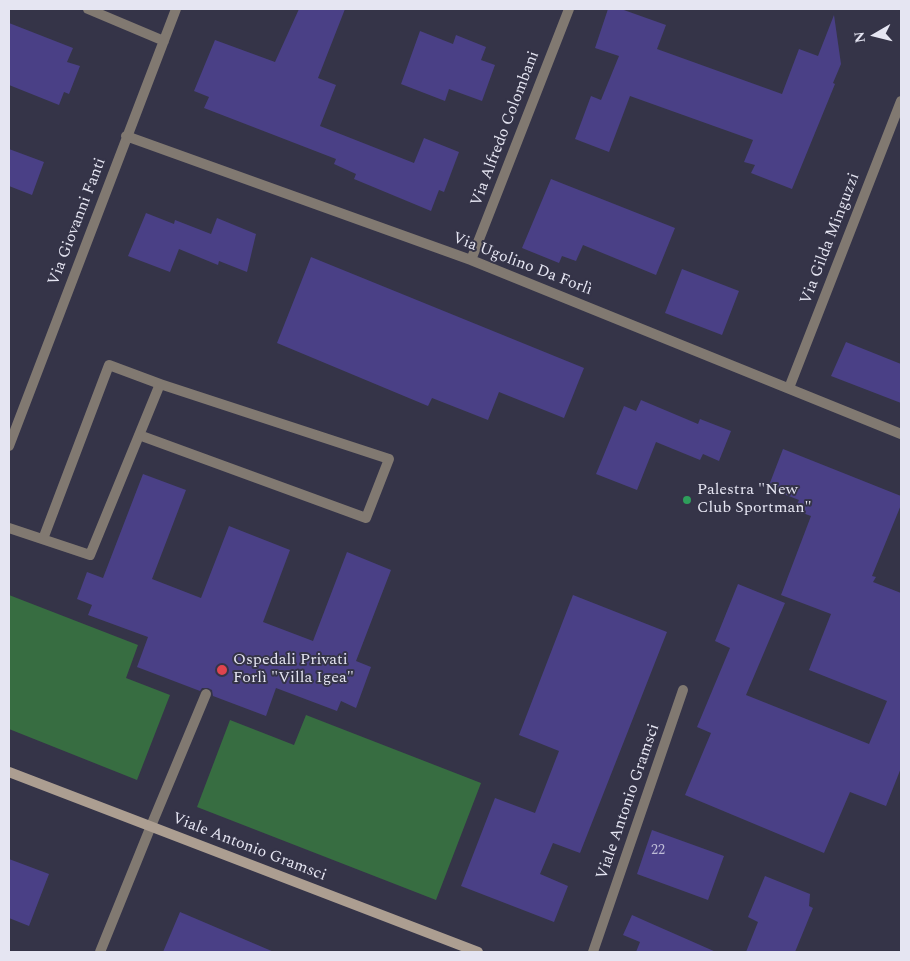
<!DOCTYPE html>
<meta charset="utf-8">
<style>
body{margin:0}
#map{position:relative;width:910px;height:961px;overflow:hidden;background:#353448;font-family:Spectral,serif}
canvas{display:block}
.frame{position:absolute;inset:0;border:10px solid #e5e5f2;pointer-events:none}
.north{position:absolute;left:850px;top:10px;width:50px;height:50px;-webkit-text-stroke:4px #353448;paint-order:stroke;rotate:262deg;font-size:14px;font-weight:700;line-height:20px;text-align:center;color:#e5e5f2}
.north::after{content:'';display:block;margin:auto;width:18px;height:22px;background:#e5e5f2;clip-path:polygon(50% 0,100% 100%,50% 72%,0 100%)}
</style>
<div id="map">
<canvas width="910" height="961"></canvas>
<div class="frame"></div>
<div class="north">N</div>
</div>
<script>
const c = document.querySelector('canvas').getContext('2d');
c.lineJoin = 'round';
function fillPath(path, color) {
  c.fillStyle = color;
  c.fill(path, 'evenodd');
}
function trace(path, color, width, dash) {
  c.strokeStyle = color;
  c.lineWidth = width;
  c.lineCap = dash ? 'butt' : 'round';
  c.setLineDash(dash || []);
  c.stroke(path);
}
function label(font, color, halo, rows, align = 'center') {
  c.font = font + ' Spectral,serif';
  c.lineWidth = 4;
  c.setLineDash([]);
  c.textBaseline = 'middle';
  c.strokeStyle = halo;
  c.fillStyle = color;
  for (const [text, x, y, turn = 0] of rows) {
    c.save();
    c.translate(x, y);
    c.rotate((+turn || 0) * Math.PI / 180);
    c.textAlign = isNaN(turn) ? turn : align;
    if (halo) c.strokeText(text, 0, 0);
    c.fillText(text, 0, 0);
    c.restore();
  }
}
const green = new Path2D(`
 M9,595L138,645L126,678L170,695L137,780L9,729Z
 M306,715L481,783L436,900L197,807L230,720L294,745Z`);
const building = new Path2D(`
 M299,9H345L318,78L336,85L320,126L414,163L424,138L459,152L444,192L439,190L431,211L354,179L356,174L334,164L336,159L204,108L209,97L194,91L215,40L275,62Z
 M608,9H621L666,25L657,49L782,94L799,49L818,56L834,15L841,64L833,83L835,84L792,189L751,173L755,165L744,162L753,140L630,96L609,152L575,139L591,96L601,100L619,56L595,48Z
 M9,23L73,48L67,62L80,66L69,94L64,92L59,105L9,85Z
 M420,31L453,44L456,35L486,47L481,60L495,65L482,101L449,89L445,101L401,84Z
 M9,149L44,162L32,195L9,186Z
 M551,179L675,228L656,275L583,245L576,261L562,256L559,263L522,248Z
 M146,213L174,224L175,220L211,234L217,218L256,234L247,272L219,261L218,265L179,249L170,272L128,256Z
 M311,257L584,368L564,418L499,392L488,420L432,398L428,406L277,343Z
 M682,269L739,291L722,335L665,313Z
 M846,342L901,364V403L831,376Z
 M641,400L698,424L700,419L731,431L719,461L703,454L700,460L656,442L637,490L596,474L624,406L636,411Z
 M783,449L901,496V505L872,576L876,577L873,582L901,593V768L886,806L850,792L824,853L685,795L711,733L697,727L730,648L715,641L738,584L785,603L746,695L869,744L887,701L809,670L831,614L781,595L811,516L794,510L799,500L768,488Z
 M143,474L186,490L152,579L201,598L229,526L290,550L263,622L313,641L347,552L391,570L356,661L371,667L356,708L341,701L337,711L276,688L266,716L213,696L212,690L208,688H202L200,691L137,667L148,637L88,615L92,605L77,599L87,572L103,578Z
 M573,595L667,632L580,853L553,843L540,874L568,886L554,922L461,886L495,798L535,813L559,751L519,735Z
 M652,830L724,856L708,900L637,874Z
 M9,859L49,874L29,926L9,918Z
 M765,876L810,894L809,906L813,908L795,952H746L758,922L748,917Z
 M180,912L274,952H163Z
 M632,915L650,923L716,952H636L640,942L623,935Z`);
const lane = new Path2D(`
 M139,435L366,518L389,459L160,384
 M9,528L90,555L160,384L109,365L43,539
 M151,826L206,694`);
const street = new Path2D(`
 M88,9L164,41
 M126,136L471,260L901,434
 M471,260L569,9
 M789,388L901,101
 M9,446L176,9
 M100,952L151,826
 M593,952L683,690`);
const secondary = new Path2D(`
 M9,772L478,952`);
const markers = [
 [687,500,5,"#2e9e5b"],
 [222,670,6,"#e0444e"]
];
const numberNames = [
 ["22",658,851]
];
const streetNames = [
 ["Via Alfredo Colombani",506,129,-69],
 ["Via Giovanni Fanti",78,222,-69],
 ["Via Gilda Minguzzi",831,239,-69],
 ["Via Ugolino Da Forlì",522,265,21],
 ["Viale Antonio Gramsci",629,802,-71],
 ["Viale Antonio Gramsci",249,848,21]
];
const poiNames = [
 ["Palestra \"New",697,491],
 ["Club Sportman\"",697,509],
 ["Ospedali Privati",233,661],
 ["Forlì \"Villa Igea\"",233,679]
];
fillPath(green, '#376d41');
fillPath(building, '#4a4086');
trace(lane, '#817971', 10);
trace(street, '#817971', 10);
trace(secondary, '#ac9e91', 10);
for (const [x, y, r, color] of markers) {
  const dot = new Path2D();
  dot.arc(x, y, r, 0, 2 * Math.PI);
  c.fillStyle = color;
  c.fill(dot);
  trace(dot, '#353448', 2);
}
label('14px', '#bebcd7', null, numberNames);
label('16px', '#e5e5f2', '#353448', streetNames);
label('16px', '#e5e5f2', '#353448', poiNames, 'left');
</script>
